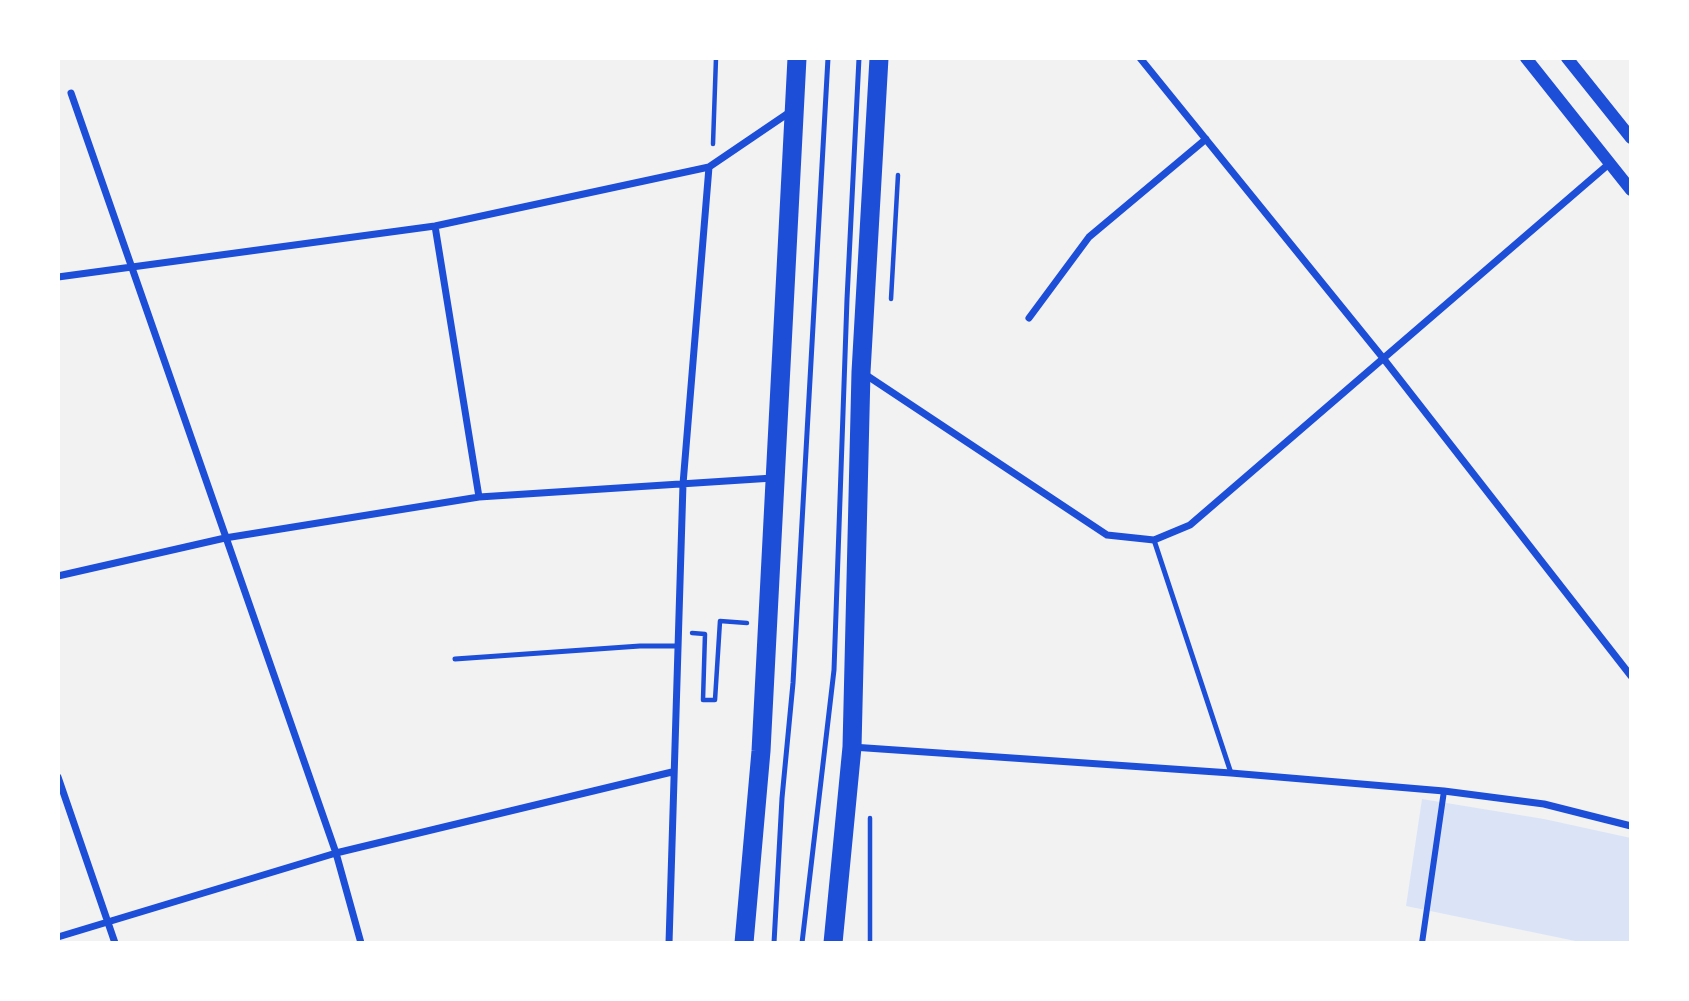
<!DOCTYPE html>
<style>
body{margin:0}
#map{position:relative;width:1689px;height:1001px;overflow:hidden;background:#f2f2f2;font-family:Spectral,serif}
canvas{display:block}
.frame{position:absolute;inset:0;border:60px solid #fff;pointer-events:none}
</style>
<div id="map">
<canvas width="1689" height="1001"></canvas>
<div class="frame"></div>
</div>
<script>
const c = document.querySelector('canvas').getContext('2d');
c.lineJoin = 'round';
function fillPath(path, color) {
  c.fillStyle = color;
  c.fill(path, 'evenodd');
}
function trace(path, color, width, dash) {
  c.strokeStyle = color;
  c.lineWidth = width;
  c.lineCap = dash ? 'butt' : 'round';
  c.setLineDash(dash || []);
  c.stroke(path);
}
const green = new Path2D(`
 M1422,799L1544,819L1631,838V943H1585L1406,906Z`);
const path = new Path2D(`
 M713,144L716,58
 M891,299L898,175
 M692,633L705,634L703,700H715L720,621L747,623
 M870,943V818`);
const service = new Path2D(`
 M1154,540L1231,773
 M455,659L640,646H677
 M774,943L782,798L793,683L828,58
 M802,943L834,670L847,299L859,58`);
const pedestrian = new Path2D(`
 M1422,943L1444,791`);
const minor = new Path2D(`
 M1140,58L1383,358L1631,676
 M71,93L336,853L361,943
 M435,226L479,497
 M58,277L435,226L709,167L790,112
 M1029,318L1089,237L1206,139
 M863,373L1107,535L1154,540L1190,525L1610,163
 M58,576L225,538L479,497L773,478
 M852,747L1231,773L1444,791L1544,804L1631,826
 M58,777L115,943
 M58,937L336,853L672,772
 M669,943L683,484L709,167`);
const tertiary = new Path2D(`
 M1526,58L1631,190
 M1567,58L1631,138`);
const trunk = new Path2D(`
 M744,943L761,751L797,58
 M833,943L852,747L861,372L879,58`);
fillPath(green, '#dbe4f7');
trace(path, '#1d4ed8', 4.5);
trace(service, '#1d4ed8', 5);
trace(pedestrian, '#1d4ed8', 6);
trace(minor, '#1d4ed8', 7);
trace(tertiary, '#1d4ed8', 12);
trace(trunk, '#1d4ed8', 19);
</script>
